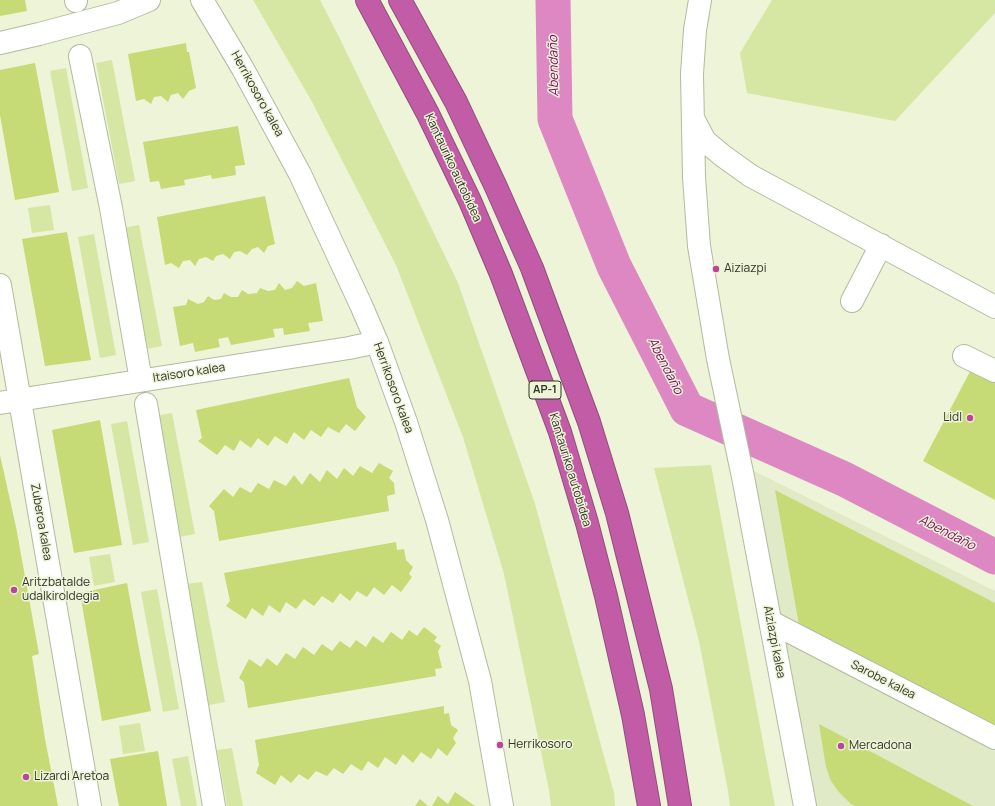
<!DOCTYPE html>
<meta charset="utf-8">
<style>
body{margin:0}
canvas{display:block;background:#edf4d7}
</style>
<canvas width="995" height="806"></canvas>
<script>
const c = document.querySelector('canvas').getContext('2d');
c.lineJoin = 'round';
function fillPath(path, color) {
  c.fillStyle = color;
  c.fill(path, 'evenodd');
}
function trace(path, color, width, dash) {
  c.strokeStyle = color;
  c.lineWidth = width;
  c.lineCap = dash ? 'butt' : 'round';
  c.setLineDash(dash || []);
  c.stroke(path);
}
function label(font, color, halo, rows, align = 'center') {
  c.font = font + ' Manrope,sans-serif';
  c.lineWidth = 3;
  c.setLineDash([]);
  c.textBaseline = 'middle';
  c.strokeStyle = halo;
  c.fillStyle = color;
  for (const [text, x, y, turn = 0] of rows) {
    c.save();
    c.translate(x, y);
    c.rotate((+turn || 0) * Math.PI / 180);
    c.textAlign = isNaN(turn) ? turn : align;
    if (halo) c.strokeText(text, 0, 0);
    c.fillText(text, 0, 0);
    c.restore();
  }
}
const built = new Path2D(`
 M732,460L995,591V806H796Z`);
const green = new Path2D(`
 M253,0H320L340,39L458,283L535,504L614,793L615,806H551L549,790L504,574L463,437L396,265L311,100Z
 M772,0H995V13L895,121L747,93L740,53Z
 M112,60L135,181L119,184L96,63Z
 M66,68L88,188L72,191L50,71Z
 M50,205L54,230L32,233L28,208Z
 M139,225L162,346L146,349L123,228Z
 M94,234L116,355L100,358L78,237Z
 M172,413L195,534L179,537L156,416Z
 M127,421L149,542L133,545L111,424Z
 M711,465L775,806H730L728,791L699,641L654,468Z
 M110,554L115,582L94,586L89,557Z
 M202,582L225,702L209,705L186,584Z
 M157,589L179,709L163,712L141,592Z
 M140,723L145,751L123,754L119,726Z
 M232,748L243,806H227L217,750Z
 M188,756L197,806H181L172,759Z`);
const river = new Path2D(`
 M553,0L555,119L614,266L687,409L844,479L995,557`);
const building = new Path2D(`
 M0,0H25L27,11L0,16Z
 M186,43L187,52H189L196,88L189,91L183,99L178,93L171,95L168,102L161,96L154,97L151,104L144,99L136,101L128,54Z
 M35,63L59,192L15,200L0,115V70Z
 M238,126L245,165L235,166L236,175L212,179L211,175L184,180L185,185L161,189L159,181L150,182L143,142Z
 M265,196L275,244L268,246L264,253L258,247L252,249L247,255L240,251L234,252L230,259L223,254L216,256L213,261L206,257L199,259L195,266L190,260L183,261L179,268L171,263L165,265L157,217Z
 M67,232L91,360L45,366L22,239Z
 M297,281L304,286L316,283L323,321L308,323L310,331L284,335L283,328L273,329L275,337L231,345L228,337L218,339L220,347L195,352L193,343L180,346L173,307L186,305L188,299L198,304L204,302L208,296L214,300L221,299L224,293L231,297H238L242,290L248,294L257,293L260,288L268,291L275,290L279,283L285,290L292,288Z
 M974,364L995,375V500L923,461Z
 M349,378L357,407L366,417L355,431L346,424L339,433L328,427L321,437L311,430L304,440L294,432L287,444L275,436L268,446L258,438L251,448L240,440L234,451L225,445L217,455L198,441L202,438L196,410Z
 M100,420L122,545L74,553L52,430Z
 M0,455L16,527L39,654L32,656L45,739L58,806H0V747L13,745L0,747Z
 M379,463L393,471L389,478L394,483L395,494L387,496L389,511L219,541L214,511L209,506L224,489L233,497L240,487L251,493L258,483L269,489L274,480L286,486L294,475L302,485L310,473L320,482L327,470L337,479L344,468L353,476L360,466L372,473Z
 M775,490L995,603V727L799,625Z
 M396,542L397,550L404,549L406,560L413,567L409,574L412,577L401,592L392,585L384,595L374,587L367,597L357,591L350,601L340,593L333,603L322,596L314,606L304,599L296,609L286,602L280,613L269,605L263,616L252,608L246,619L226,606L230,601L224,573Z
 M127,583L139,649L151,711L102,721L80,593Z
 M424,627L437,637L434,641L441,646L438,651L442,668L435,669L436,676L248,708L244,682L239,678L249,659L261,667L267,658L277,666L286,653L295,659L303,647L314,655L322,644L332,651L340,641L350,648L356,640L366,647L373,636L383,643L391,632L402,640L409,630L417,636Z
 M444,706V714L449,713L451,725L458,730L453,738L456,743L447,756L438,748L431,759L421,752L413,763L403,754L396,765L385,757L378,768L368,761L362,771L351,764L343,774L334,768L327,776L316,771L308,780L299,774L291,783L281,775L275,785L256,773L259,765L255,740Z
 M819,724L973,806H855L851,804L838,791L831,781L826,767Z
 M158,751L167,806H119L110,759Z
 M455,792L475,806H432L438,796L448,804Z
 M420,799L428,806H415Z`);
const minor = new Path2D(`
 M76,0V1
 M202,0L243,69L300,174L361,305L377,342L406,422L437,520L480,681L502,806
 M700,0L695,30L692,74L694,177L699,246L718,359L743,477L805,806
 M0,43L39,34L118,13L149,0
 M80,56L111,208L139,369
 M694,120L705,141L723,156L751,176L995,307
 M0,285L90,806
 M852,301L881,245
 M964,356L995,371
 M0,403L349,348L377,342
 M146,404L214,806
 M771,622L995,738`);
const highway = new Path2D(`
 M367,0L428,114L470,201L501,274L560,432L587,523L606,596L633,715L649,806
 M400,0L456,102L496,187L532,268L589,422L617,513L661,689L680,806`);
const markers = [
 [716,269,4,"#ba459c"],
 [970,418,4,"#ba459c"],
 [14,590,4,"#ba459c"],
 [500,745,4,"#ba459c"],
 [841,746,4,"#ba459c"],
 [26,777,4,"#ba459c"]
];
const shields = [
 [545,390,32]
];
const shieldNames = [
 ["AP-1",545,390]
];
const streetNames = [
 ["Herrikosoro kalea",257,94,61],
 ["Kantauriko autobidea",453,168,65],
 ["Itaisoro kalea",189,373,-9],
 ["Herrikosoro kalea",393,388,70],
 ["Kantauriko autobidea",570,470,73],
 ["Zuberoa kalea",41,522,80],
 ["Aiziazpi kalea",774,642,79],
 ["Sarobe kalea",883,680,27]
];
const poiNames = [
 ["Aiziazpi",724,269],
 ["Lidl",962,418,"right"],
 ["Aritzbatalde",22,583],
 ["udalkiroldegia",22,597],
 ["Herrikosoro",508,745],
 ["Mercadona",849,746],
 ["Lizardi Aretoa",34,777]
];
const waterNames = [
 ["Abendaño",554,66,-91],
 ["Abendaño",665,366,63],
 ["Abendaño",947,533,27]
];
fillPath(built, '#e1eac6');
fillPath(green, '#d6e6a3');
trace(river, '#dd87c3', 35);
fillPath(building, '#c6da75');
trace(minor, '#b3ba9e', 24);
trace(highway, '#904e7b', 24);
trace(minor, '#fff', 22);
trace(highway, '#c35ca7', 22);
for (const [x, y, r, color] of markers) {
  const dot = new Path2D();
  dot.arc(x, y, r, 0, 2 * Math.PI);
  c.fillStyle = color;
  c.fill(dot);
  trace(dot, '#edf4d7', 1.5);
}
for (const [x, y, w] of shields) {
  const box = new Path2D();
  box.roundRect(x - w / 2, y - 9, w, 18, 3);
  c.fillStyle = '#edf4d7';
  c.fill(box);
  trace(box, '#313328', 1);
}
label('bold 11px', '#313328', null, shieldNames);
label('12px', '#313328', '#edf4d7', streetNames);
label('12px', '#313328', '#edf4d7', poiNames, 'left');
label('italic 13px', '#760d60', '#edf4d7', waterNames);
</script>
